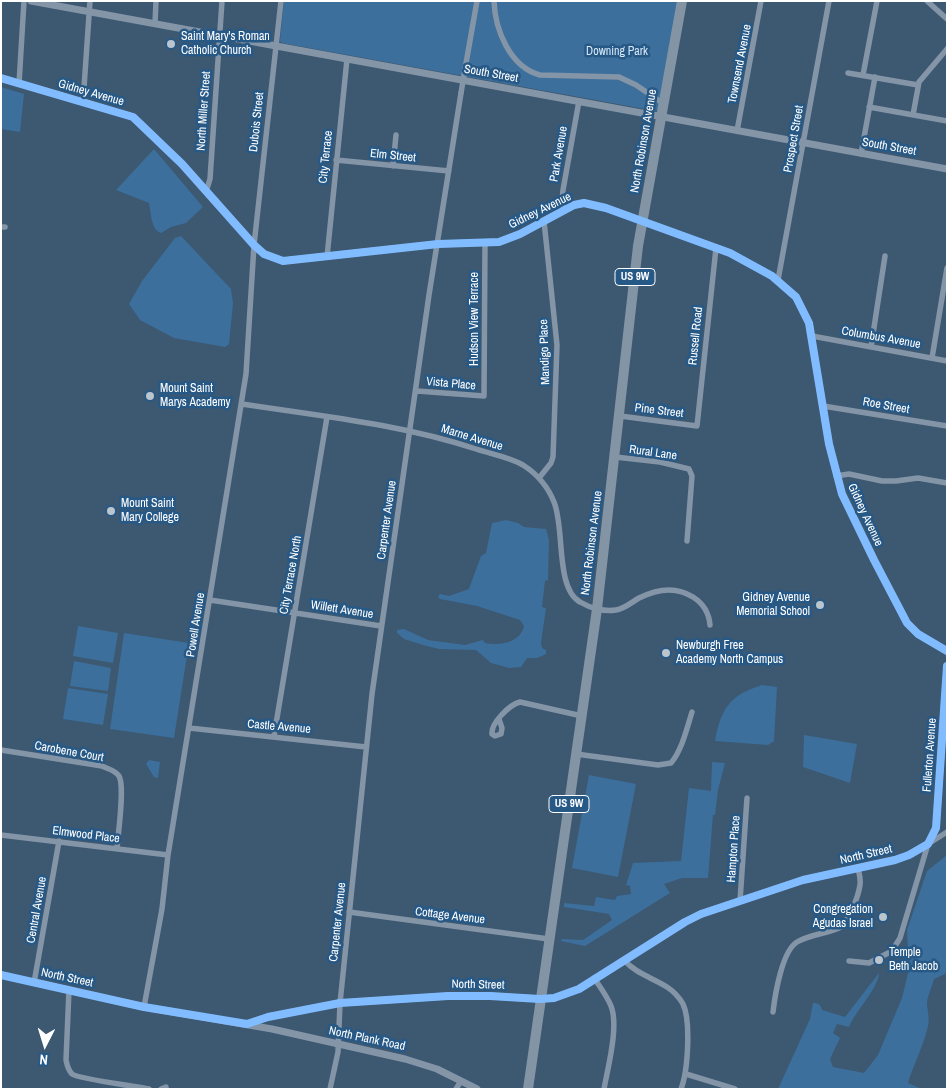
<!DOCTYPE html>
<style>
body{margin:0}
#map{position:relative;width:948px;height:1090px;overflow:hidden;background:#3d5871;font-family:"Archivo Narrow",sans-serif}
canvas{display:block}
.frame{position:absolute;inset:0;border:2px solid #fff;pointer-events:none}
.north{position:absolute;left:20px;top:1020px;width:50px;height:50px;-webkit-text-stroke:4px #275987;paint-order:stroke;rotate:185deg;font-size:14px;font-weight:700;line-height:20px;text-align:center;color:#fff}
.north::after{content:'';display:block;margin:auto;width:18px;height:22px;background:#fff;clip-path:polygon(50% 0,100% 100%,50% 72%,0 100%)}
</style>
<div id="map">
<canvas width="948" height="1090"></canvas>
<div class="frame"></div>
<div class="north">N</div>
</div>
<script>
const c = document.querySelector('canvas').getContext('2d');
c.lineJoin = 'round';
function fillPath(path, color) {
  c.fillStyle = color;
  c.fill(path, 'evenodd');
}
function trace(path, color, width, dash) {
  c.strokeStyle = color;
  c.lineWidth = width;
  c.lineCap = dash ? 'butt' : 'round';
  c.setLineDash(dash || []);
  c.stroke(path);
}
function label(font, color, halo, rows, align = 'center') {
  c.font = font + ' "Archivo Narrow",sans-serif';
  c.lineWidth = 5;
  c.setLineDash([]);
  c.textBaseline = 'middle';
  c.strokeStyle = halo;
  c.fillStyle = color;
  for (const [text, x, y, turn = 0] of rows) {
    c.save();
    c.translate(x, y);
    c.rotate((+turn || 0) * Math.PI / 180);
    c.textAlign = isNaN(turn) ? turn : align;
    if (halo) c.strokeText(text, 0, 0);
    c.fillText(text, 0, 0);
    c.restore();
  }
}
const green = new Path2D(`
 M284,1H678L659,109L656,111L282,43L280,41Z
 M1,87L24,94L20,132L1,129Z
 M154,149L203,207L186,223L171,227L161,233C151,230 151,213 149,203L116,190Z
 M181,236L231,289L233,303L229,344L225,347L174,338L140,320L129,304L142,281L175,238Z
 M506,520L518,523L524,527L546,529L549,540L548,580L545,581L542,607L546,608L541,643L542,648L546,650V654L537,658H527L521,667L509,668L491,663L476,650L439,649L423,645L404,639L397,633V630L404,629L428,640L465,645L483,640L485,643C500,646 520,643 524,626L520,620L477,606L440,599L438,597L440,594L449,596L469,589L481,556L486,553L492,523Z
 M78,626L118,633L113,663L73,656Z
 M124,633L189,643L174,738L110,729Z
 M74,661L111,668L108,691L70,686Z
 M762,685L777,687L774,741L768,745L715,741C721,708 730,695 762,685Z
 M68,688L108,694L103,725L63,719Z
 M804,735L857,744L850,783L803,767Z
 M149,760L160,762L158,778L154,777L146,764Z
 M712,762L725,763L718,790L715,815H713L708,878H682L664,884L670,893L585,946L561,941L562,939L583,940L612,920L609,914L564,907V903L594,906L596,897L615,900L617,896L631,894L630,886L626,885L633,863L681,861L689,788L711,791Z
 M589,775L636,784L618,877L572,868Z
 M947,855V969L945,974L934,979C932,987 928,995 927,1002C927,1011 930,1017 928,1026C924,1045 914,1063 908,1083L922,1089H778L810,1019L813,1003C819,1003 821,1005 822,1010L845,1017L879,973C878,989 856,1010 849,1027L837,1024L833,1033L840,1038L830,1059L833,1067L864,1073L878,1055L902,998L909,970L907,930L927,871Z`);
const minor = new Path2D(`
 M494,1C495,30 510,67 540,75L619,77L636,85L664,104
 M927,1L947,19
 M155,23L156,1
 M465,69L477,1
 M848,73L918,85
 M863,75L877,1
 M19,84L24,1
 M83,102L90,1
 M869,107L947,121
 M913,115L919,82L947,49
 M737,131L761,1
 M861,154L875,77
 M336,160L449,171
 M393,166L396,135
 M206,192L210,179L222,1
 M564,210L562,201L563,190L579,101
 M1,227H5
 M327,257L347,59
 M778,280L829,1
 M812,336L947,361
 M871,347L885,256
 M932,358L947,268
 M417,391L484,396L485,243
 M242,404C321,416 400,424 476,449C491,454 509,457 523,465C537,474 548,487 554,502C565,528 555,588 580,602C590,608 604,612 616,610C624,609 632,602 639,598C657,589 676,586 693,597C704,604 709,613 710,625
 M823,406L947,426
 M620,416L697,426L716,248
 M615,457L660,462L689,469L692,476L687,541
 M836,476L849,474L882,481H896L918,478L947,483
 M539,478L551,463L553,457L557,345L544,221
 M210,600L381,626
 M499,719L502,728L501,734L495,736L492,734C491,723 509,705 520,702L582,716
 M189,728L366,747
 M274,736L327,417
 M1,750L102,766C108,769 115,770 119,776C125,786 118,835 117,848
 M576,754L658,765L671,763C682,750 687,728 692,712
 M1,835L168,855
 M740,901L747,798
 M349,912L549,939
 M624,960C635,973 653,978 667,987C673,991 679,997 683,1004C691,1021 688,1071 681,1089
 M849,961L869,963L892,951L900,938L928,844L947,832
 M594,978C600,987 607,996 611,1006C619,1026 608,1067 604,1089
 M34,983L59,841
 M69,990L66,1060C67,1065 68,1070 72,1074C78,1079 136,1086 149,1089
 M144,1007L162,909L168,855L246,374L254,245L281,1
 M773,1012C775,995 782,951 797,942C810,934 827,934 841,927C850,917 858,898 860,885C861,879 859,873 858,868
 M686,1074L735,1089
 M161,1089L166,1087
 M330,1089L338,1052L340,1003L372,694L429,295L461,93
 M456,1089L461,1081`);
const tertiary = new Path2D(`
 M31,1L947,169
 M1,78L133,117L182,164L254,245L264,254L283,261L438,244L499,242L520,234L574,205L584,203L606,208L730,253L772,276L796,297L809,323L829,444L842,494L874,560L907,623L918,634L947,651
 M1,975L144,1007L272,1029L405,1059L437,1069L477,1089
 M247,1024L268,1017L340,1003L448,996H490L540,999L554,998L579,989L685,922L701,914L803,880L895,860L909,855L928,844L936,828L947,666`);
const trunk = new Path2D(`
 M528,1089L597,609L638,246L682,1`);
const minorBridge = new Path2D(`
 M461,93L465,69`);
const cycleway = new Path2D(`
 M1,78L133,117L182,164L254,245L264,254L283,261L438,244L499,242L520,234L574,205L584,203L606,208L730,253L772,276L796,297L809,323L829,444L842,494L874,560L907,623L918,634L947,651
 M1,975L144,1007L247,1024L268,1017L340,1003L448,996H490L540,999L554,998L579,989L685,922L701,914L803,880L895,860L909,855L928,844L936,828L947,666`);
const markers = [
 [171,44,5,"#bbc5cd"],
 [150,396,5,"#bbc5cd"],
 [111,511,5,"#bbc5cd"],
 [820,605,5,"#bbc5cd"],
 [666,653,5,"#bbc5cd"],
 [883,917,5,"#bbc5cd"],
 [879,960,5,"#bbc5cd"]
];
const shields = [
 [635,277,40],
 [569,804,40]
];
const shieldNames = [
 ["US 9W",635,277],
 ["US 9W",569,804]
];
const poiNames = [
 ["Saint Mary's Roman",181,37],
 ["Catholic Church",181,51],
 ["Mount Saint",160,389],
 ["Marys Academy",160,403],
 ["Mount Saint",121,504],
 ["Mary College",121,518],
 ["Gidney Avenue",810,598,"right"],
 ["Memorial School",810,612,"right"],
 ["Newburgh Free",676,646],
 ["Academy North Campus",676,660],
 ["Congregation",873,910,"right"],
 ["Agudas Israel",873,924,"right"],
 ["Temple",889,953],
 ["Beth Jacob",889,967]
];
const parkNames = [
 ["Downing Park",617,52]
];
const streetNames = [
 ["Townsend Avenue",740,64,-79],
 ["South Street",491,74,10],
 ["Gidney Avenue",91,93,16],
 ["North Miller Street",204,111,-86],
 ["Dubois Street",257,122,-84],
 ["Prospect Street",794,139,-80],
 ["North Robinson Avenue",644,141,-80],
 ["South Street",889,147,10],
 ["Park Avenue",559,154,-80],
 ["Elm Street",393,156,6],
 ["City Terrace",326,157,-84],
 ["Gidney Avenue",540,211,-26],
 ["Hudson View Terrace",475,319,-90],
 ["Russell Road",696,336,-84],
 ["Columbus Avenue",881,338,10],
 ["Mandigo Place",545,352,-92],
 ["Vista Place",451,384,5],
 ["Roe Street",886,406,10],
 ["Pine Street",659,411,7],
 ["Marne Avenue",472,438,17],
 ["Rural Lane",653,453,8],
 ["Gidney Avenue",865,515,65],
 ["Carpenter Avenue",387,520,-82],
 ["North Robinson Avenue",592,543,-83],
 ["City Terrace North",291,575,-80],
 ["Willett Avenue",342,610,9],
 ["Powell Avenue",196,625,-81],
 ["Castle Avenue",279,727,5],
 ["Carobene Court",69,752,10],
 ["Fullerton Avenue",930,755,-86],
 ["Elmwood Place",86,835,7],
 ["Hampton Place",734,849,-86],
 ["North Street",866,855,-13],
 ["Central Avenue",37,910,-80],
 ["Cottage Avenue",450,916,7],
 ["Carpenter Avenue",338,922,-84],
 ["North Street",67,978,12],
 ["North Street",478,985,1],
 ["North Plank Road",367,1039,12]
];
fillPath(green, '#3c6f9c');
trace(minor, '#8495a7', 5.5);
trace(tertiary, '#8495a7', 7);
trace(trunk, '#8394a4', 10);
trace(minorBridge, '#8495a7', 5.5);
trace(cycleway, '#80bcff', 8);
for (const [x, y, r, color] of markers) {
  const dot = new Path2D();
  dot.arc(x, y, r, 0, 2 * Math.PI);
  c.fillStyle = color;
  c.fill(dot);
  trace(dot, '#275987', 2);
}
for (const [x, y, w] of shields) {
  const box = new Path2D();
  box.roundRect(x - w / 2, y - 8.5, w, 17, 4);
  c.fillStyle = '#275987';
  c.fill(box);
  trace(box, '#fff', 1);
}
label('bold 11px', '#fff', null, shieldNames);
label('12px', '#fff', '#275987', poiNames, 'left');
label('12px', '#d7e8f7', '#275987', parkNames);
label('12px', '#fff', '#275987', streetNames);
</script>
